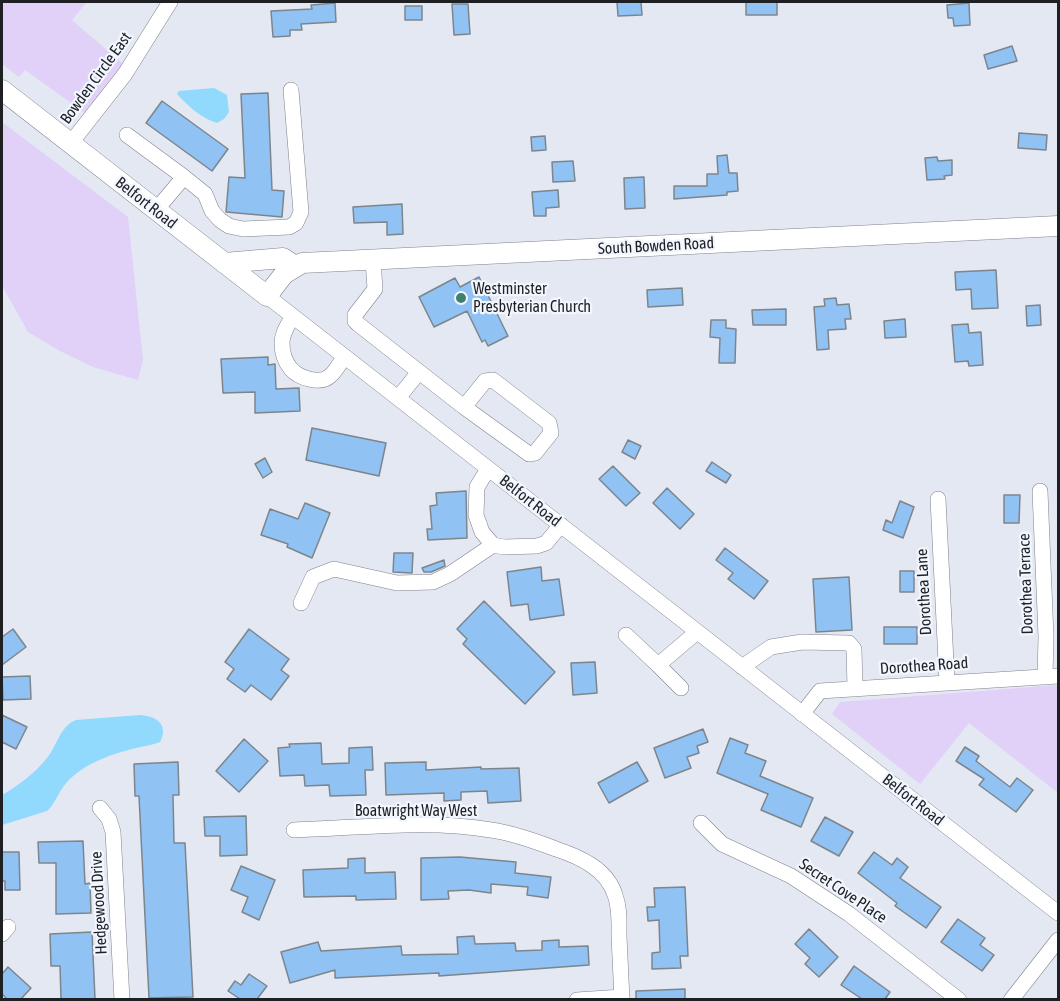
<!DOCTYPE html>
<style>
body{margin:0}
#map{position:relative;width:1060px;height:1001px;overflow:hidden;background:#e4e8f3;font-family:"Asap Condensed",sans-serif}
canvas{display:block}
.frame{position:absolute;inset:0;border:3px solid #1f2024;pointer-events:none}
</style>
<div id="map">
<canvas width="1060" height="1001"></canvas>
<div class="frame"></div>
</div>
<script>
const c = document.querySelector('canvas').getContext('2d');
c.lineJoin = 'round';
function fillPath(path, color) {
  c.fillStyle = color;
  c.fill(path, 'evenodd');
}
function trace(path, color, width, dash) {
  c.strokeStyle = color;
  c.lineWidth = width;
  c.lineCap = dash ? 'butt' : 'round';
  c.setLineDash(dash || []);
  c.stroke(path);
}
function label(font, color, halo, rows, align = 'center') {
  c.font = font + ' "Asap Condensed",sans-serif';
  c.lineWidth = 4.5;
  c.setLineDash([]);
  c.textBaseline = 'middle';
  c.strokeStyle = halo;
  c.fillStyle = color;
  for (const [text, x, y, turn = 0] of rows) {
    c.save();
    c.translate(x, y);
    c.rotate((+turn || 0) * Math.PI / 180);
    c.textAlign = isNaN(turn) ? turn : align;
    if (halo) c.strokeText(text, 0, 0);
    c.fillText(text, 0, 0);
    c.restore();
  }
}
const green = new Path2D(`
 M2,2H87L72,20L123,64L121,71L85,113L25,70L19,77L2,64Z
 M2,122L128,217L143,360L138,380L93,367L60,351L28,332L4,289H2Z
 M1058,685V793L969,723L920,784L832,714L840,702Z`);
const water = new Path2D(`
 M214,88L227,95L229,112L224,119L217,123C202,119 187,105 177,94L179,91Z
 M140,715C157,716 169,725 160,742C152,745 144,746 136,748C113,754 90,761 72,777C59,788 57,802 47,811L2,825V795C19,785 34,774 47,758C57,746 60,726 76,720Z`);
const building = new Path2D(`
 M617,2H641L642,15L618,16Z
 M746,2H777V15H746Z
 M335,3L336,22L301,24L302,30H290V36L273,37L271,11L312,9L311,5Z
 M969,3L970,25L954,26L953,18H948L947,5Z
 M452,4H468L470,34L454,35Z
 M405,6H422V20H405Z
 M1012,46L1017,61L988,69L984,55Z
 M268,93L272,190L284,191L282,217L226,212L229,177L245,178L241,94Z
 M162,101L228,149L212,171L146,123Z
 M1019,133L1047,135L1046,150L1018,148Z
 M545,136L546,150L532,151L531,137Z
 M727,155L729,173H737L738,191L727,192V195L674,199V186H707V174H718L717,156Z
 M937,157L938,161L952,160V175L944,176L945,179L927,180L925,158Z
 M573,161L575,181L553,182L552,162Z
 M644,177L645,208L625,209L624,178Z
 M558,190L559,207L546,208V216H534L532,192Z
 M402,204L403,234L387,235V222L354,223L353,207Z
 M996,270L998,308L972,309L971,289L956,290L955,272Z
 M479,277L508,336L488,346L485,340L482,342L467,311L434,327L419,297L455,278L460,287Z
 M682,288L683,305L648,307L647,290Z
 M836,298L837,305L849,304L851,319H845L846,329L828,330L829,349L817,350L814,307L825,306L824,299Z
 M1040,305L1041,325L1027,326L1026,306Z
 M786,309V325H753L752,310Z
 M905,319L906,337L885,338L884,321Z
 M711,320H726V328L736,329L735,363H719L720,338L710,337Z
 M968,324L969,333L981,332L983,365L969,366L968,361L955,362L952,325Z
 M268,357V365L275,364L276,389L299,388L300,411L255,413V392L223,393L221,359Z
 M312,428L386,443L379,476L306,460Z
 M628,440L641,446L635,459L622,452Z
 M265,458L272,472L263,478L255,464Z
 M712,462L731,475L726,483L706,471Z
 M613,466L640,493L626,506L599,479Z
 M667,488L694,514L680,529L653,503Z
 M466,491L467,538L428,540L427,529H432L430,506L437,505L436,493Z
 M1004,495H1020L1019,523H1004Z
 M900,501L914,507L903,538L883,530L886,520L892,523Z
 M305,503L330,513L312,558L287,547L288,544L261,535L270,509L298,519Z
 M725,548L768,581L754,599L728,579L733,573L716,560Z
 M394,553H413L412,573L393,572Z
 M444,560L445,566L431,572H424L422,568Z
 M541,567L542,581L559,579L564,615L530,620L528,604L511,606L507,572Z
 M900,571H914V592H900Z
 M849,577L852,630L816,632L813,579Z
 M484,601L555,672L525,704L463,644L467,639L457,629Z
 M884,627H917V644H884Z
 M13,629L26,647L2,665V637Z
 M249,629L289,659L281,670L289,676L271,700L251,685L245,692L227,679L234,669L225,662Z
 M595,662L597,693L573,695L571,663Z
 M30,676L31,699L3,700L2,677Z
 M2,715L27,727L16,749L2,742Z
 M703,729L708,742L697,746L699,753L687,757L691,768L665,778L654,748Z
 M730,738L748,745L745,753L766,761L760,776L813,798L801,827L761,810L768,794L717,773Z
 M244,739L268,761L239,792L216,771Z
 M321,743L322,764L349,763V748L372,747L373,770H365L366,795L330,796L329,785L305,786L304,775L280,776L278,748L290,747L289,744Z
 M965,747L979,756L976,761L1010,787L1017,778L1033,790L1016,812L979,785L984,779L956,761Z
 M178,762L179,795H173L174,843H185L193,997L149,998L139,796H135L134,764Z
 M426,762V770L481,767V769L519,768L521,801L488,803L487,791L461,792V800L444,801V793L386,795L385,763Z
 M637,762L648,781L609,803L598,783Z
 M246,816L247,855L220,856V836H205L204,817Z
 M825,817L853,832L839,856L811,841Z
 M83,841L85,884L90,883L91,913L56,914V863H39L38,842Z
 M2,852H19L20,890H5V881H2Z
 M874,852L892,865L897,858L908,867L900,878L941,907L926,928L895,906L897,903L858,873Z
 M460,857L516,862L515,873L551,877L548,898L527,895L528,887L491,884V893L469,890L448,891L449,899L421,900V858Z
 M365,858V873L395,872L396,899L356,900V896L304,897L303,870L348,868V859Z
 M241,866L275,880L259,920L242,912L248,897L231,890Z
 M685,887L688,956H680L681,968L652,969V953L660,952L659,920L648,921L647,907H655L654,888Z
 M958,919L985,938L980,945L994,955L982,971L941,942Z
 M809,929L838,957L819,977L805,964L810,958L795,944Z
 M92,932L95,999H61L60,966H51L50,934Z
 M474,936L475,944L515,943L516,951L542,950V941L559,940V947L588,946L589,965L439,976V973L335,978V970L290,983L281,952L318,942L321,951L401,946L402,955L458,954L457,937Z
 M854,966L890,992L885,999H862L841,985Z
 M8,967L31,988L21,999H7L2,994V974Z
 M249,974L267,986L257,999H240L228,991L235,981L241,985Z
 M685,989V999H636V991Z`);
const minor = new Path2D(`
 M127,135L184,177
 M70,144L125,74L170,2
 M156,210L184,177L205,194L212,211L220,220L229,226L243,229L289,227L296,223L301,212L291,90
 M373,260L375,289L355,315V321L358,324L464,407L529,454L535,453L551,433L549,423L493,380L485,381L464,407
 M267,296L1058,913
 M292,317C288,325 282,333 282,343C282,352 285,362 291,369C299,378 320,385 330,376C336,371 340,363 344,357
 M398,398L419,372
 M488,469L477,487L476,515L482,532L493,545L504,547L537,546L546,543L561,525
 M1040,491L1046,637L1045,676
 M938,499L947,683
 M301,603L313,577L334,569L397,583L433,582L450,574L493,545
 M626,635L658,665L697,632
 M658,665L681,688
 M742,667L771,647L802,642L849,643L854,649L855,689
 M802,714L820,691L1058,676
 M100,808L109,819L113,832L122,1000
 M701,823L722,844L791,876L849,914L959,1000
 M294,830C358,828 428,819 491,830C513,833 535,841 556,849C580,857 607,869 615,895C620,908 619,922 619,936C620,957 621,978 622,1000
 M2,934L8,927
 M577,1000L622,997
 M1011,1000L1058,940`);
const major = new Path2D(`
 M2,90L267,296L284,274L302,263L1058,226
 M224,263L283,258L295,266`);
const markers = [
 [461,298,6,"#3f8070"]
];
const streetNames = [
 ["Bowden Circle East",96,78,-54],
 ["Belfort Road",146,203,38],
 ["South Bowden Road",656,246,-3],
 ["Belfort Road",530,501,38],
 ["Dorothea Terrace",1026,584,-92],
 ["Dorothea Lane",924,592,-93],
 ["Dorothea Road",924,666,-4],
 ["Belfort Road",913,800,38],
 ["Boatwright Way West",416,811],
 ["Secret Cove Place",843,891,34],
 ["Hedgewood Drive",99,903,-93]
];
const poiNames = [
 ["Westminster",473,289],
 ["Presbyterian Church",473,307]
];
fillPath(green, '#e1d0f8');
fillPath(water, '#91dafe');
fillPath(building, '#90c2f3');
trace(building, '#7d858c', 1.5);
trace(minor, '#7e828b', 16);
trace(major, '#7e828b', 21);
trace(minor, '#fff', 15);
trace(major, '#fff', 20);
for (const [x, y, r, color] of markers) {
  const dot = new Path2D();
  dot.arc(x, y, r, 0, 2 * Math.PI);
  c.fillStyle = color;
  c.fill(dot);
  trace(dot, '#f2f6fe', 2);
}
label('16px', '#1f2024', '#f2f6fe', streetNames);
label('16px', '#1f2024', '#f2f6fe', poiNames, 'left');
</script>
